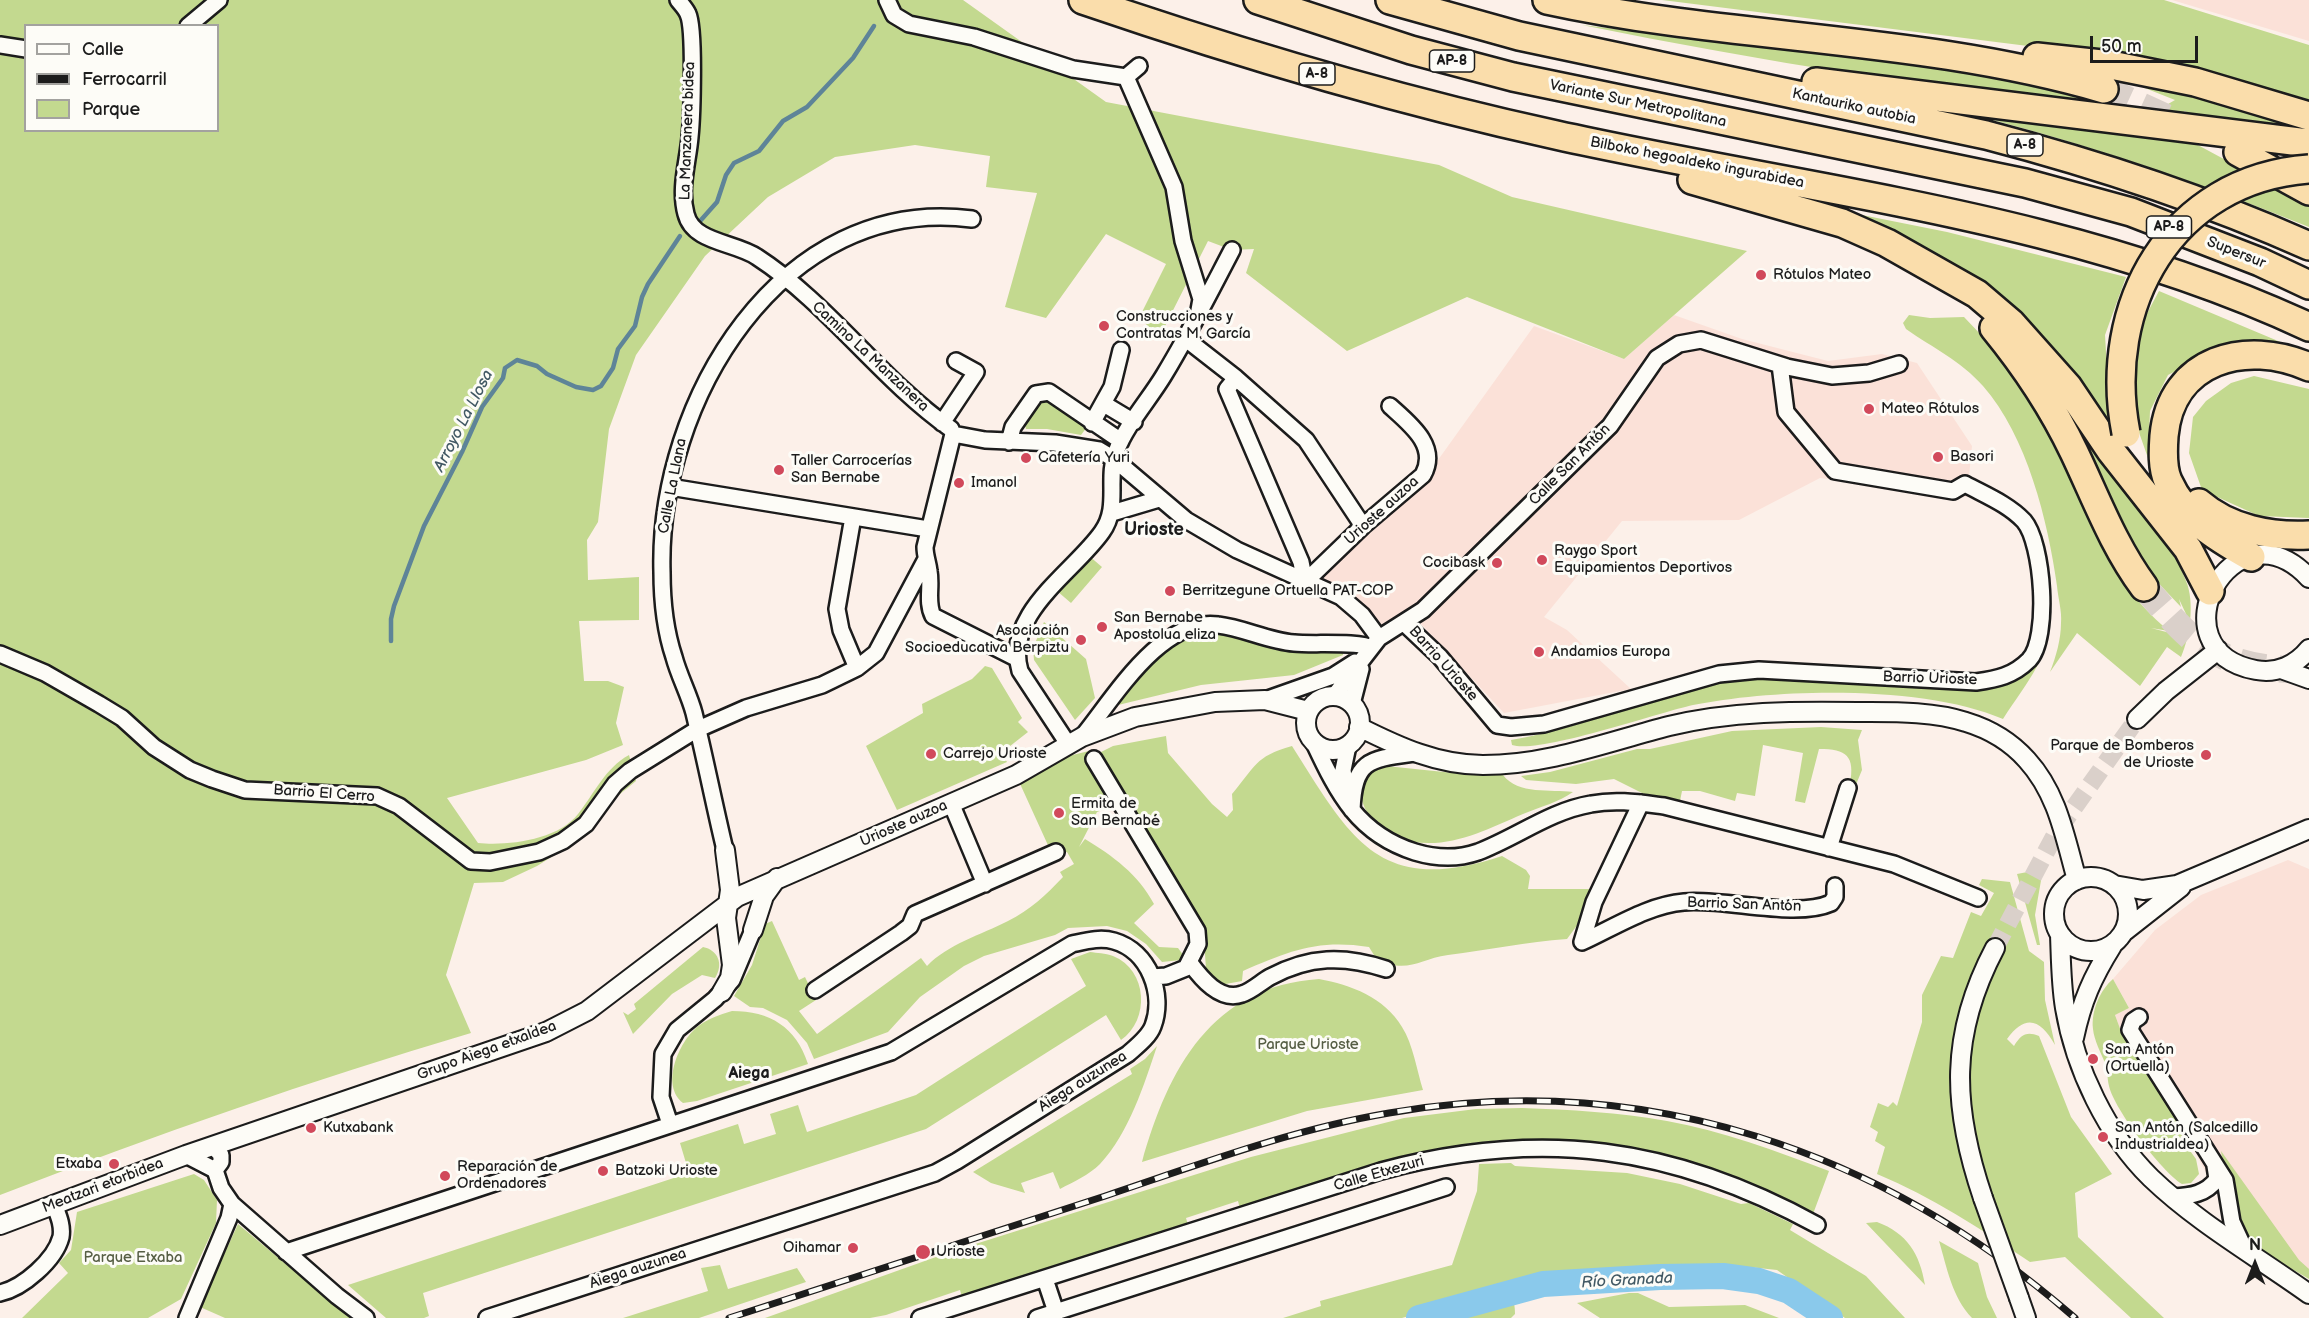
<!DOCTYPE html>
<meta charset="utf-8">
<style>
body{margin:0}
#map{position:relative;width:2309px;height:1318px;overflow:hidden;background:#fcf0e9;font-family:"Balsamiq Sans",sans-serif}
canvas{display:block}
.legend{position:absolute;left:24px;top:24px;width:195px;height:108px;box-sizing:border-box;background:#fdfcf7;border:2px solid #a3a29f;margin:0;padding:8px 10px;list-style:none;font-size:18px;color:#1c1c1c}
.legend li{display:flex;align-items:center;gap:12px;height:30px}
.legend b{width:30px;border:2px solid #a3a29f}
.north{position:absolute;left:2225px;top:1234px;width:60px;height:60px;-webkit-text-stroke:4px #fdfcf7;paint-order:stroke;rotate:0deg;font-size:16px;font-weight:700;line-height:24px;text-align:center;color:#1c1c1c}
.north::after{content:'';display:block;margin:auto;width:21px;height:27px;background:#1c1c1c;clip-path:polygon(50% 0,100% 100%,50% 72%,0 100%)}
.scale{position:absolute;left:2090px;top:36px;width:108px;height:27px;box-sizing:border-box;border:3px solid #1c1c1c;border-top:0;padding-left:8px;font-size:18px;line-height:21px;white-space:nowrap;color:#1c1c1c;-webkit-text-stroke:4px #fdfcf7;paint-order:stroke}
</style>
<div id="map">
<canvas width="2309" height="1318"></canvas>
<ul class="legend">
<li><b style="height:8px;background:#fdfcf7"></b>Calle</li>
<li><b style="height:8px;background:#1c1c1c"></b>Ferrocarril</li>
<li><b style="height:16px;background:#c3d98f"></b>Parque</li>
</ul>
<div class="north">N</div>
<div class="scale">50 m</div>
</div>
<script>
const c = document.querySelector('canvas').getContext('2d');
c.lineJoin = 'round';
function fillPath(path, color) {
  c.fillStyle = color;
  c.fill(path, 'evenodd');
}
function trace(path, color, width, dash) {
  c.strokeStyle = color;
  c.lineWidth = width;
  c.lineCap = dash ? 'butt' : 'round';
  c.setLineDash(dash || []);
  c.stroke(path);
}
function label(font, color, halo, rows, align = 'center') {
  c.font = font + ' "Balsamiq Sans",sans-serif';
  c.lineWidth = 6;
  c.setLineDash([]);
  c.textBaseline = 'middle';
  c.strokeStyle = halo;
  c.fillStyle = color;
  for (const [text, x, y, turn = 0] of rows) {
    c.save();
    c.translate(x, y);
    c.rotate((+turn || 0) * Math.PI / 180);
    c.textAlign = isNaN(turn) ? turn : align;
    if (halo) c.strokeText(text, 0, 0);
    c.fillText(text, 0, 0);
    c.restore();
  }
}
const built = new Path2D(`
 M2172,0H2309V41Z
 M1674,315L1742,339L1828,361L1882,354L1917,363L1972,446L1967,497L1820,478L1739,520L1622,521L1544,617L1567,630L1631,689L1504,713L1408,610L1379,630L1314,580L1438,460L1534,326L1624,359Z
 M2288,860L2309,869V1273L2243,1218L2210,1180L2185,1133L2122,1034L2115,1015L2129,1008L2113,979L2155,930L2201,895Z`);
const green = new Path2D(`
 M0,0H963L1106,102L1439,165L1512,197L1747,251L1624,359L1467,297L1347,351L1246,273L1254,249L1232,250L1208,241L1158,340L1140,316L1166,264L1106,234L1046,318L1005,307L1037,193L986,187L990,156L915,145L835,157L768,197L705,256L636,355L609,429L598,522L587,540L588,580L639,577V620L579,621L584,681H608L624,687L616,723L623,745L586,760L447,798L478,843C508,846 558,840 578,814C594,794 605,768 629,755L636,781L609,803L577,841L537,866L503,882L474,883L446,975L471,1033C312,1080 155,1135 0,1195ZM26,26H218V130H26Z
 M1662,0H2164L2309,45V103L2226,77L2171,64Z
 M1582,25L1974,71L2057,87L2130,110C1946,90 1763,62 1582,25Z
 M2059,65L2117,71L2309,123V134L2174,116L2163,107L2175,100L2117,77L2115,82Z
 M1937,106L2183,137L2309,205V227C2185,177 2067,137 1937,106Z
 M1847,212L1947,232L2126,277L2105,335L2109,403L2116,445L2076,376L2028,321L1938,258Z
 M2159,291L2309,354L2218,349L2168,375L2150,411L2148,458L2135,421L2133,372L2137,332Z
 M1909,315L1930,318L1964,317C1997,351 2026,387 2048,430C2088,508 2098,571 2169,631L2151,628L2174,634L2186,614L2179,599L2181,607L2146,570L2123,532L2051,379C2073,412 2094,446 2117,478C2141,511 2172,543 2186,581C2195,602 2190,637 2181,657L2167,647L2140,686L2077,633L2050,672C2056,657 2061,639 2061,623C2062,611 2058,598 2057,586C2048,521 2027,436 1983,386C1961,361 1933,348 1906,329L1903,323Z
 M2254,376L2309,389V518L2259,516L2202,490L2189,453L2193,417L2206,401L2231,383Z
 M1049,399L1087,427L1081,435L1047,429H1026L1024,423L1040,401Z
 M1088,555L1102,567L1071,603L1057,591Z
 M2049,607C2052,657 2028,680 2003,719C1925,685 1777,688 1693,705C1657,713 1540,754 1512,745L1511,740C1591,727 1664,689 1744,679C1816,671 1908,685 1980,690L2008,684L2020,677Z
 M1044,622L1086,659L1095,698L1075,720L1034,660L1033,648Z
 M1217,631C1261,642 1297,652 1343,650V655L1294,675L1201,685L1118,705C1147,666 1165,635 1217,631Z
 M985,666L992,668L1022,718L1018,722L1028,732L1005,750L1004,757L1007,762L897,810L866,746L923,713L922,704L972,679Z
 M1821,727L1862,730L1858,740L1862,770L1855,787L1850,784C1855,756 1847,749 1819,749L1805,803L1795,801L1803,753L1763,745L1755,796L1737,793L1735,801L1700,791H1682L1680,801L1644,794L1614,779L1576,784L1526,780L1521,776L1550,772L1637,749H1650L1732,731Z
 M1166,736L1168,753L1212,804L1227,817L1233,810L1232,794C1256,766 1254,757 1292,746C1351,839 1379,897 1502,856L1526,870L1530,876L1528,889H1592L1581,920L1567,939C1527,942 1488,950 1448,955C1419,959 1409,974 1377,960L1369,947C1318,939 1289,951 1243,971L1242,981L1220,985L1206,969L1203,925L1099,753L1113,746Z
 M1089,751L1121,803L1097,812L1079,847L1085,839C1113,856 1138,874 1154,904L1134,923L1159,947L1178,948L1184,956L1181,960L1162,962L1146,944L1127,931L1107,926L1068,928L1055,935L984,956L964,966L920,997L888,1032L814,1059L807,1043L787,1020L763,1008L750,1007L734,996L752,965L765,924L772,921L799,980L805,977L816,1000L799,1011L817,1034L921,958L927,966C948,944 981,935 1008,921C1030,910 1046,895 1063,877L1060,872L1074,864L1067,852L1052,854L1016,775L1052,760Z
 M1386,766L1473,775H1503C1518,795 1551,789 1573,792C1559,802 1540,807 1523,814C1481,832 1443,853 1397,838C1366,827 1340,777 1386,766Z
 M2043,869L2035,915L2040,945H2037L2017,874Z
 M1982,879L2010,882L2029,951L2044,962L2045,1000L2055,1045C2041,1020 2026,1013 2007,1039L2014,1046C2021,1035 2026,1031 2039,1036L2071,1117L2112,1174L2075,1193L2078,1237L2164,1318H2131L2065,1257L2030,1262C1981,1229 1932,1197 1877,1174L1885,1147L1875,1141L1878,1132L1870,1127L1878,1103L1888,1107L1893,1102L1897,1106L1922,1022V995L1941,956L1953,958L1971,912L1981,916L1994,893L1979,885Z
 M703,947C718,950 724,964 715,978L702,975L672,994L633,1034L623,1012L628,1015L636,1009L634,1004Z
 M1090,952C1097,953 1105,953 1113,956C1148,970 1150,1020 1121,1040L1106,1015L926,1129L423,1293L429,1316L424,1318H386L348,1285L689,1173L680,1143L738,1124L744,1144L776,1134L770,1114L798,1105L807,1132L916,1095L1086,986L1071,959Z
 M1319,979C1351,985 1384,997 1402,1027C1413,1044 1417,1071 1423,1090L1307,1111L1142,1162C1168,1069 1212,986 1319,979Z
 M2113,979L2129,1008L2115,1015L2122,1034L2185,1133L2180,1137L2196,1159L2199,1174L2191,1183L2182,1184C2162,1172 2114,1109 2109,1086C2107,1078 2108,1071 2105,1063C2101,1053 2094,1040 2093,1029C2091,1011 2100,990 2113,979Z
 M732,1011C770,1011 796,1027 808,1064L697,1101L683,1103C660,1085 679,1042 697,1027C707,1019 719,1015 732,1011Z
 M1157,1046C1144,1085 1129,1133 1100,1164C1089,1175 1073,1182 1060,1189L1053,1172L1021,1183L1025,1193L991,1183L973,1172L1132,1074L1130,1069L1145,1059Z
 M1522,1108C1570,1110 1619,1112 1667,1121C1723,1131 1776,1151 1829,1171L1813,1214C1704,1153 1577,1125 1454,1146C1381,1158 1311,1186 1240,1209L1238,1201L1186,1218L1188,1225L962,1297L960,1290L886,1315L870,1318H765L950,1252L1251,1157L1404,1118L1476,1109Z
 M2221,1151L2299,1260L2309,1269V1279C2283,1263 2247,1248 2237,1217C2234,1208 2237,1198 2236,1189C2234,1175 2222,1166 2221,1151Z
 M1511,1163L1515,1166L1627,1173L1680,1184L1741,1204L1749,1203L1793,1224L1790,1230L1866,1276L1905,1318H1845L1777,1270L1749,1267L1659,1269L1531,1281L1402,1318H1283L1321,1306L1320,1301L1452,1265L1477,1191L1479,1164Z
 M194,1174L204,1180L217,1200L216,1223L181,1299L148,1318H22L68,1273L59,1263L71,1250L77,1212Z
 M1877,1222C1907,1233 1920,1254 1925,1285L1866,1223Z
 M238,1224L350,1318H225L200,1307Z
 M1939,1241L1978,1263L1987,1297L1997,1318H1972C1952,1297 1947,1268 1939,1241Z
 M720,1265L728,1289L797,1268L806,1282L699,1318H623L708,1291L701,1268Z
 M1629,1293H1638L1669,1307L1745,1305L1779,1318H1600L1577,1303Z
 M1508,1294C1514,1300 1515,1305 1515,1314L1511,1318H1421Z`);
const stream = new Path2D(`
 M701,220L717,202L726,175L734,163L759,151L783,121L807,107L853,58L874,26
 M391,641V619L394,606L424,526L462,452L482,407L503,378L505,368L517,360L537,366L547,374L576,387L593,390L601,386L613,368L618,349L635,326L642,297L648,284L680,236`);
const river = new Path2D(`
 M1419,1318L1543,1284L1660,1277L1723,1276L1759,1281L1789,1291L1830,1318`);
const tertiaryTunnel = new Path2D(`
 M1995,948L2056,833L2137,719`);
const motorwayTunnel = new Path2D(`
 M2104,89L2183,125
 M2144,587C2159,603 2174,623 2191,637C2224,663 2268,673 2309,668`);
const minor = new Path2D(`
 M678,0C681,4 686,9 688,14C695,29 692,117 690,137C688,162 679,188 686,214C693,243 735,242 757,257C828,303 880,379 951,429L953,434
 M887,0L894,15L909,24L974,37L1073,69L1126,77L1139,66
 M188,26L219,0
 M0,45L26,49
 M1126,77L1174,187L1183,241L1201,299L1199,310
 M1186,339L1236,378L1306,440L1363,526
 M1236,378L1227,389L1301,562L1305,582
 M1104,404L1134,422
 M942,423L976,372L956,361
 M1092,423L1112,387L1121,350
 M953,434L985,440L1055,443L1099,450L1114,459L1186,520L1237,550L1341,597L1362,615L1379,638
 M953,434L925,547C925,556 928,562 929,571C932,587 926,602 933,616L1016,658
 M1009,442L1013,427L1036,394L1049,392L1121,441
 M670,487L928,529
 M1112,513L1159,499
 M853,517L837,609L841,630L857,668
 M1305,582L1363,526L1423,475C1439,446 1410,424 1390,406
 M1404,623L1440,657L1497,725L1511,727L1544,724L1719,674L1759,670L1976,682C1997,679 2013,676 2029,660C2050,638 2043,543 2024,521C2008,504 1985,495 1965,484L1953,491L1835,471L1786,412L1780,365
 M0,654L45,673L99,704L122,718L154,747L190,770L212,779L245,790L377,796L399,806L471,861L490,862L539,852L563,841L586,824L615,784L630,771L696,730L746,708L822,685L857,668L876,653L925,561
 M1334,696L1379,638L1423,610L1610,426L1657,358L1679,344L1701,340L1787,367L1832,376L1869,373L1899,364
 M1265,700L1333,676L1355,662
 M1352,704L1361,669
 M1082,737C1114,698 1161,617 1218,625C1244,628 1268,641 1294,643C1311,645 1360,641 1371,648
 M1314,743C1338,794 1358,834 1415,852C1435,858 1458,859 1478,852C1517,837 1550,811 1591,804C1616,799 1640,803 1664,806L1894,864L1978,898
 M1068,744L1020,671C1003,614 1074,572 1102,532C1120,507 1106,479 1116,452C1126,425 1149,400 1164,375C1189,334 1210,292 1232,250
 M1094,759L1197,931L1198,944L1186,968L1166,976L1152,977
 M1347,798L1343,770L1348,746
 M951,803L985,884
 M1352,810C1354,759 1370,759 1416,753
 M1829,848L1848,788
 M725,850C714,804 705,758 694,713C689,694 679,676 674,657C665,630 662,600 662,572C657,402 781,194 972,219
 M1582,942C1615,927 1648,905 1684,902C1725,898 1795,919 1831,903L1835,897V886
 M1582,942L1594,902L1641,803
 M1190,963C1201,978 1220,1002 1242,994C1252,991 1261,982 1270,977C1309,956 1344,955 1386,969
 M815,990L901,933L910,926L915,914L1056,852
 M2139,1017L2133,1021L2130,1030L2225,1180L2232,1222L2245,1250
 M670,1124L661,1097L663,1054L677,1030L715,999L732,980L753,930
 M186,1155L215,1170L221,1162V1155L213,1146
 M215,1170L221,1188L232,1204L337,1296L366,1318
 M2173,1197C2191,1196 2206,1194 2217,1179L2215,1166
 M286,1252L891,1052L1072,944C1086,941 1100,937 1114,941C1149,951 1165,994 1153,1026C1149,1037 1137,1046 1128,1054L957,1161L935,1173L487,1318
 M1045,1279L1056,1312
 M0,1293C23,1288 55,1260 61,1237C63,1225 58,1215 54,1204
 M187,1318L229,1218L232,1204
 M920,1318L1381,1171C1541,1128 1673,1146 1817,1225
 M1037,1318L1446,1187`);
const tertiary = new Path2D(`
 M2309,578C2233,497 2151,651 2256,670C2277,674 2296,665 2309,649
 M2281,669L2309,679
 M1306 723a27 27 0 1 1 54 0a27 27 0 1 1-54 0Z
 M2137,719L2166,691L2218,650
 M1359,727C1399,747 1438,765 1483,765C1548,765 1607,742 1669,726C1731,711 1795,711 1858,712C1893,712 1933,711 1966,722C1989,729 2011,742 2027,760C2058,794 2065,838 2077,880
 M2054 914a37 37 0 1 1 74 0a37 37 0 1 1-74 0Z
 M2114,885L2143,890L2177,885L2309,829
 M753,930L764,896L777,878
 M2125,931L2181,887
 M2060,935C2061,960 2061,984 2065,1008C2075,1068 2107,1135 2151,1178C2198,1223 2256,1256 2309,1294
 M722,992L730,978L732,965L726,918L730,890L725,850
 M2074,1038C2082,1001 2092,978 2112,946
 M1983,1198C1952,1107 1949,1035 1995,948
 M0,1225L186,1155L546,1032L587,1011L737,897L1016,775L1082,737L1135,717L1215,702L1265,700L1308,711
 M2019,1298L2026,1318`);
const motorway = new Path2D(`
 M1083,0C1238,53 1396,100 1556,135C1809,191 2072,216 2309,327
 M1258,0L1411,50L1513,77L2025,183L2131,212L2260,262L2309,285
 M1390,0L1519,36L1986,135C2097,164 2204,199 2309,246
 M1547,0C1730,40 1923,36 2104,89
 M2037,57L2111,65L2195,82L2309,116
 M1816,82L2309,143
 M2238,152L2309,191
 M1692,180L1842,223L1887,243L1977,294L2011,323L2068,387L2111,451L2188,549L2210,591
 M1994,328C2026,367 2052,406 2074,452C2096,498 2113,545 2144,587
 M2199,503C2229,529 2271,537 2309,535
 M2251,557C2217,538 2185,519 2168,481C2162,468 2163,450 2164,436C2171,359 2246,339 2309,367`);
const rail = new Path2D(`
 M729,1318C852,1278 976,1238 1099,1198C1195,1166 1289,1130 1389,1113C1643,1068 1884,1151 2075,1318`);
const tertiaryBridge = new Path2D(`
 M1983,1198L2019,1298`);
const motorwayBridge = new Path2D(`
 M2126,433C2101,306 2171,179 2309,169`);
const markers = [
 [1761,275,6,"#d1495b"],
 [1104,326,6,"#d1495b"],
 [1869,409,6,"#d1495b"],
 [1938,457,6,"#d1495b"],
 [1026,458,6,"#d1495b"],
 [779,470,6,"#d1495b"],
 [959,483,6,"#d1495b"],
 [1542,560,6,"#d1495b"],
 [1497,563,6,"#d1495b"],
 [1170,591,6,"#d1495b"],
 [1102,627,6,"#d1495b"],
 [1081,640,6,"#d1495b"],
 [1539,652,6,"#d1495b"],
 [931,754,6,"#d1495b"],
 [2206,755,6,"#d1495b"],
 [1059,813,6,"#d1495b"],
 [2093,1059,6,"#d1495b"],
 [311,1128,6,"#d1495b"],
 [2103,1137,6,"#d1495b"],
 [114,1164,6,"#d1495b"],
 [603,1171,6,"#d1495b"],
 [445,1176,6,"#d1495b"],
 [853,1248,6,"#d1495b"],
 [923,1252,8,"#d1495b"]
];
const shields = [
 [1452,61,45],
 [1317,74,36],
 [2025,145,36],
 [2169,227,45]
];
const shieldNames = [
 ["AP-8",1452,61],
 ["A-8",1317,74],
 ["A-8",2025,145],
 ["AP-8",2169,227]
];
const streetNames = [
 ["Variante Sur Metropolitana",1638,104,12],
 ["Kantauriko autobia",1854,107,12],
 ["La Manzanera bidea",688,131,-88],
 ["Bilboko hegoaldeko ingurabidea",1697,163,11],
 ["Supersur",2236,253,22],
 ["Camino La Manzanera",870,357,43],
 ["Calle San Antón",1570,465,-45],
 ["Calle La Llana",673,486,-79],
 ["Urioste auzoa",1382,511,-42],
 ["Barrio Urioste",1443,664,48],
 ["Barrio Urioste",1930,679,2],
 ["Barrio El Cerro",324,794,4],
 ["Urioste auzoa",904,824,-24],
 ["Barrio San Antón",1744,905,2],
 ["Grupo Aiega etxaldea",487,1051,-20],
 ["Aiega auzunea",1083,1082,-32],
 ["Calle Etxezuri",1379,1174,-16],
 ["Meatzari etorbidea",103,1186,-21],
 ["Aiega auzunea",638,1269,-18]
];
const poiNames = [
 ["Rótulos Mateo",1773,275],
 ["Construcciones y",1116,317],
 ["Contratas M. García",1116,334],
 ["Mateo Rótulos",1881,409],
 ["Basori",1950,457],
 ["Cafetería Yuri",1038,458],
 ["Taller Carrocerías",791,461],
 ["San Bernabe",791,478],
 ["Imanol",971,483],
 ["Raygo Sport",1554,551],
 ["Equipamientos Deportivos",1554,568],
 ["Cocibask",1485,563,"right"],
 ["Berritzegune Ortuella PAT-COP",1182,591],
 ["San Bernabe",1114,618],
 ["Apostolua eliza",1114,635],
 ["Asociación",1069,631,"right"],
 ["Socioeducativa Berpiztu",1069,648,"right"],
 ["Andamios Europa",1551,652],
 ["Parque de Bomberos",2194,746,"right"],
 ["de Urioste",2194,763,"right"],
 ["Carrejo Urioste",943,754],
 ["Ermita de",1071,804],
 ["San Bernabé",1071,821],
 ["San Antón",2105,1050],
 ["(Ortuella)",2105,1067],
 ["Kutxabank",323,1128],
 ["San Antón (Salcedillo",2115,1128],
 ["Industrialdea)",2115,1145],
 ["Etxaba",102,1164,"right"],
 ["Reparación de",457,1167],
 ["Ordenadores",457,1184],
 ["Batzoki Urioste",615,1171],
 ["Oihamar",841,1248,"right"],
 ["Urioste",936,1252]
];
const parkNames = [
 ["Parque Urioste",1308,1045],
 ["Parque Etxaba",133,1258]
];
const waterNames = [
 ["Arroyo La Llosa",464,421,-63],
 ["Río Granada",1627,1281,-3]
];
const neighbourhoodNames = [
 ["Aiega",749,1074]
];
const quarterNames = [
 ["Urioste",1154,530]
];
fillPath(built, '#fbe1d8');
fillPath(green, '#c3d98f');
trace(stream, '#5e8498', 4.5);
trace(river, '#8ac9eb', 26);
trace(tertiaryTunnel, '#dad0ca', 18, [18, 9]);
trace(motorwayTunnel, '#dad0ca', 27, [27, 14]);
trace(minor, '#1c1c1c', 20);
trace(tertiary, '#1c1c1c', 22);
trace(motorway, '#1c1c1c', 32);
trace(minor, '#fdfcf7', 15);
trace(tertiary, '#fdfcf7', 18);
trace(motorway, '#faddab', 27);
trace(rail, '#1c1c1c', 7);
trace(rail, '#fdfcf7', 4.5, [14]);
trace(tertiaryBridge, '#1c1c1c', 22, []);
trace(motorwayBridge, '#1c1c1c', 32, []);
trace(tertiaryBridge, '#fdfcf7', 18);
trace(motorwayBridge, '#faddab', 27);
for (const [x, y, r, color] of markers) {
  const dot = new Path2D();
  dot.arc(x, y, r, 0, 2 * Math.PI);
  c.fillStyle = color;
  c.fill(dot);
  trace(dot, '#fdfcf7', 2);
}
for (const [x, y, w] of shields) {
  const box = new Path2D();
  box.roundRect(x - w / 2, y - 11, w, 22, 4.5);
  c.fillStyle = '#fdfcf7';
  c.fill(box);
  trace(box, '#1c1c1c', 1.5);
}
label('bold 14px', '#1c1c1c', null, shieldNames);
label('15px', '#1c1c1c', '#fdfcf7', streetNames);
label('15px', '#1c1c1c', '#fdfcf7', poiNames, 'left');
label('15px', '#565e44', '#fdfcf7', parkNames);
label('italic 16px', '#425964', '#fdfcf7', waterNames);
label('bold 16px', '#1c1c1c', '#fdfcf7', neighbourhoodNames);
label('bold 18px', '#1c1c1c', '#fdfcf7', quarterNames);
</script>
